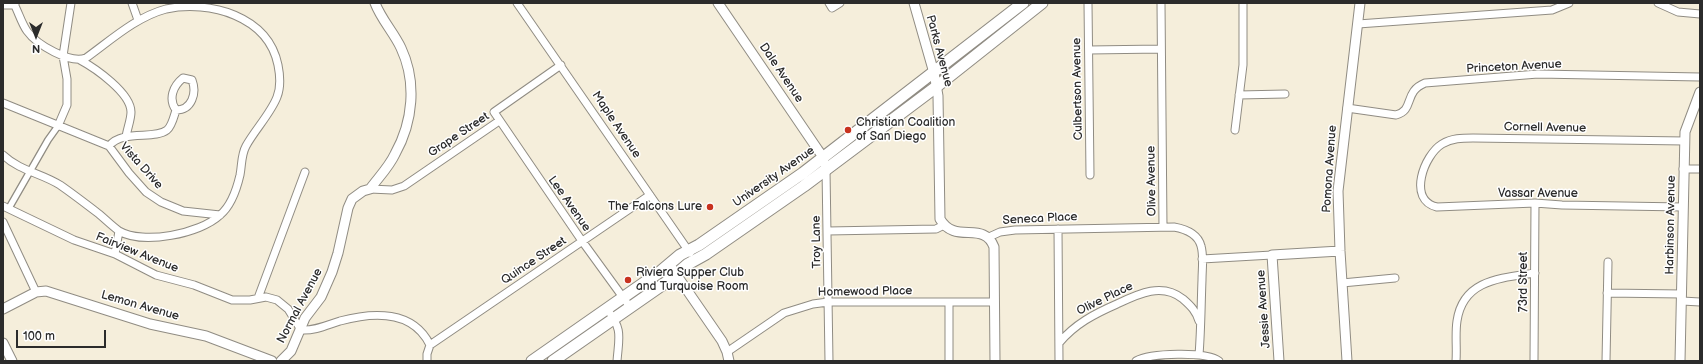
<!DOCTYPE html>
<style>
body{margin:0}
#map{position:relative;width:1703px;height:364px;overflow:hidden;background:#f5eedb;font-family:"Balsamiq Sans",sans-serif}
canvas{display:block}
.frame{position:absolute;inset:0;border:4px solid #2b2b2b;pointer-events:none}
.north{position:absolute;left:16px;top:16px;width:40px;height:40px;-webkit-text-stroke:3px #fff;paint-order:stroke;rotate:180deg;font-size:11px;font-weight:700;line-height:16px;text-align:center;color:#2b2b2b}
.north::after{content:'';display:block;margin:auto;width:14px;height:18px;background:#2b2b2b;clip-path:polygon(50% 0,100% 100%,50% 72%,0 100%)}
.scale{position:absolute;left:16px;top:330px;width:90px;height:18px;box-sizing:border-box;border:2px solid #2b2b2b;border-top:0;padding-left:5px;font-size:12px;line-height:14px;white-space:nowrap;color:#2b2b2b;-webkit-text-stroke:3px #fff;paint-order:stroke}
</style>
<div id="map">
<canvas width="1703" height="364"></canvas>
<div class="frame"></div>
<div class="north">N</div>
<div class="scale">100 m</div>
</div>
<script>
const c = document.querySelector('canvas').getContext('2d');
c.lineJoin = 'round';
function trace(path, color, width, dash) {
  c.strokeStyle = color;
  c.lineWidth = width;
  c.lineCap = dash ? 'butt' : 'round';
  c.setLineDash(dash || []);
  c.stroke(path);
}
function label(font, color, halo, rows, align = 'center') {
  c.font = font + ' "Balsamiq Sans",sans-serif';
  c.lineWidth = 3;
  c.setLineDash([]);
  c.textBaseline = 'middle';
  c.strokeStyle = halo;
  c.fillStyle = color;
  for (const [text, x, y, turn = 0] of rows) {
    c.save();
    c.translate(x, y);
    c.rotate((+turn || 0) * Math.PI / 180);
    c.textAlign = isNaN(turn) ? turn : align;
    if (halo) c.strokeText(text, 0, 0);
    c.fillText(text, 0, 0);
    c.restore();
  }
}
const pedestrian = new Path2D(`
 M9,208L48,140L58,126`);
const minor = new Path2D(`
 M132,3L138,20
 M517,3L690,253
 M829,3L832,8L840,3
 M1088,3L1090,175
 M1161,3L1163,227
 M1658,3L1678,12L1700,14
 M3,5H15L14,3
 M1358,24L1552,10L1569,3
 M1089,50L1161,49
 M80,60C95,68 131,93 131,112C131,120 127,129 126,137
 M561,65L494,112L582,241L630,307
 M183,78L192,80C197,93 192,110 176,110C168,99 173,86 183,78Z
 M1239,95L1285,94
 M3,103L109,146L129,173L146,192L161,202L183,211L220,215
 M1347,108L1396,115C1415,110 1403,92 1425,83L1538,74L1700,77
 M58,126L67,105V79L63,56L71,3
 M1235,130L1243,65V3
 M109,146C123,129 154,140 167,130C172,126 174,116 176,110
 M3,155C20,171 41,173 60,185C73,194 86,204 99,214C105,219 112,226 119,231C143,245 200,234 220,215C231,206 237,188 240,175C242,165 241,155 246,146C254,131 271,113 277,97C281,87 280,75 278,65C268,16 210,0 166,9C136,17 111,40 86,58C70,64 37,45 27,31C22,24 19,14 15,6V3
 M1683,169H1700
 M826,170L829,361
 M370,189L392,190L404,186L499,121
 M3,206L74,240L115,254L156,275L194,285L232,300H250L266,297L277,300L288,309L301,330C315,331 327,325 340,321C373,312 413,310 430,345L427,354V361
 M1683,207L1562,205L1535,203L1437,207C1407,200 1424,155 1442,144C1452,138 1462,138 1473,138L1685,141
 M3,222L36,292
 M1058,229L1059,361
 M828,231L936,229L944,225
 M989,237L1000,232L1015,230L1174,227C1185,229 1198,234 1201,246C1204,256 1202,269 1202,280C1201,305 1201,330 1199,355
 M115,254L119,231
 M1202,259L1272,255
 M1342,283L1395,278
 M1607,293L1682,294
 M258,298L305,172
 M1682,301L1700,302
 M949,302V361
 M607,309C623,330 619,336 617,361
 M1059,343C1075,324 1094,314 1117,304C1138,294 1162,282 1183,299C1191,306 1196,311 1199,321
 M430,345L650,195
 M727,352L784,313L813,304L828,302H994
 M1136,361C1150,353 1206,351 1219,361
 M1456,361C1457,348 1455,334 1457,321C1463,279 1502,278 1535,273
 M1534,361L1535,203
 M1606,361L1608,262`);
const tertiary = new Path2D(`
 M718,3L818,150L823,157L824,163
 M914,3L934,73L938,96L940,219C955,245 984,220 994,247L995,361
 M669,264L722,341L727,352L729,361
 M3,309L36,292L46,291L150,324L206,336L272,361
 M3,343L12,361
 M281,361L291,351L305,318L321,297L332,272L338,253L348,208L352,199L363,191L370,189C378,178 389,167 395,154C413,122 417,82 401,48C394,33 381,19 375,3
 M1279,361L1272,255L1340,251
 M1347,361L1340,251L1338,191L1360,3
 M1680,361L1685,132L1700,92`);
const primary = new Path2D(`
 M532,361L661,271L680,255L699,245L803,173L1023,3
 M553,361L668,281L688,264L706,254L804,186L936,87L1042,3`);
const markers = [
 [848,130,4,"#c8321e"],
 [710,207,4,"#c8321e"],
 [628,280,4,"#c8321e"]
];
const streetNames = [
 ["Parks Avenue",939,51,75],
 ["Princeton Avenue",1514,67,-3],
 ["Dale Avenue",781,73,56],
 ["Culbertson Avenue",1078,89,-91],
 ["Maple Avenue",616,125,56],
 ["Cornell Avenue",1545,128,1],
 ["Grape Street",459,135,-34],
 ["Vista Drive",141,166,48],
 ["Pomona Avenue",1330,169,-86],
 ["University Avenue",774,177,-35],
 ["Olive Avenue",1152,181,-91],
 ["Vassar Avenue",1538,194],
 ["Lee Avenue",569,204,55],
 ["Seneca Place",1040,219,-3],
 ["Harbinson Avenue",1671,225,-89],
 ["Troy Lane",817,242,-91],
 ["Fairview Avenue",137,253,22],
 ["Quince Street",534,261,-34],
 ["73rd Street",1524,282,-90],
 ["Homewood Place",865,292,-1],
 ["Olive Place",1105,299,-26],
 ["Lemon Avenue",140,306,16],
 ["Normal Avenue",300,306,-62],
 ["Jessie Avenue",1264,309,-94]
];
const poiNames = [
 ["Christian Coalition",856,123],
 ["of San Diego",856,137],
 ["The Falcons Lure",702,207,"right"],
 ["Riviera Supper Club",636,273],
 ["and Turquoise Room",636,287]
];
trace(pedestrian, '#908c83', 8);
trace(minor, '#908c83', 9);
trace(tertiary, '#908c83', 11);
trace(primary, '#908c83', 13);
trace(pedestrian, '#fff', 5.5);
trace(minor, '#fff', 7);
trace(tertiary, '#fff', 9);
trace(primary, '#fff', 11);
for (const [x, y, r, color] of markers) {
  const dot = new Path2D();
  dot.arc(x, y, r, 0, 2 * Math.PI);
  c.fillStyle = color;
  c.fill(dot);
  trace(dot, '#fff', 1.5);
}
label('12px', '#2b2b2b', '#fff', streetNames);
label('12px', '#2b2b2b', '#fff', poiNames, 'left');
</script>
